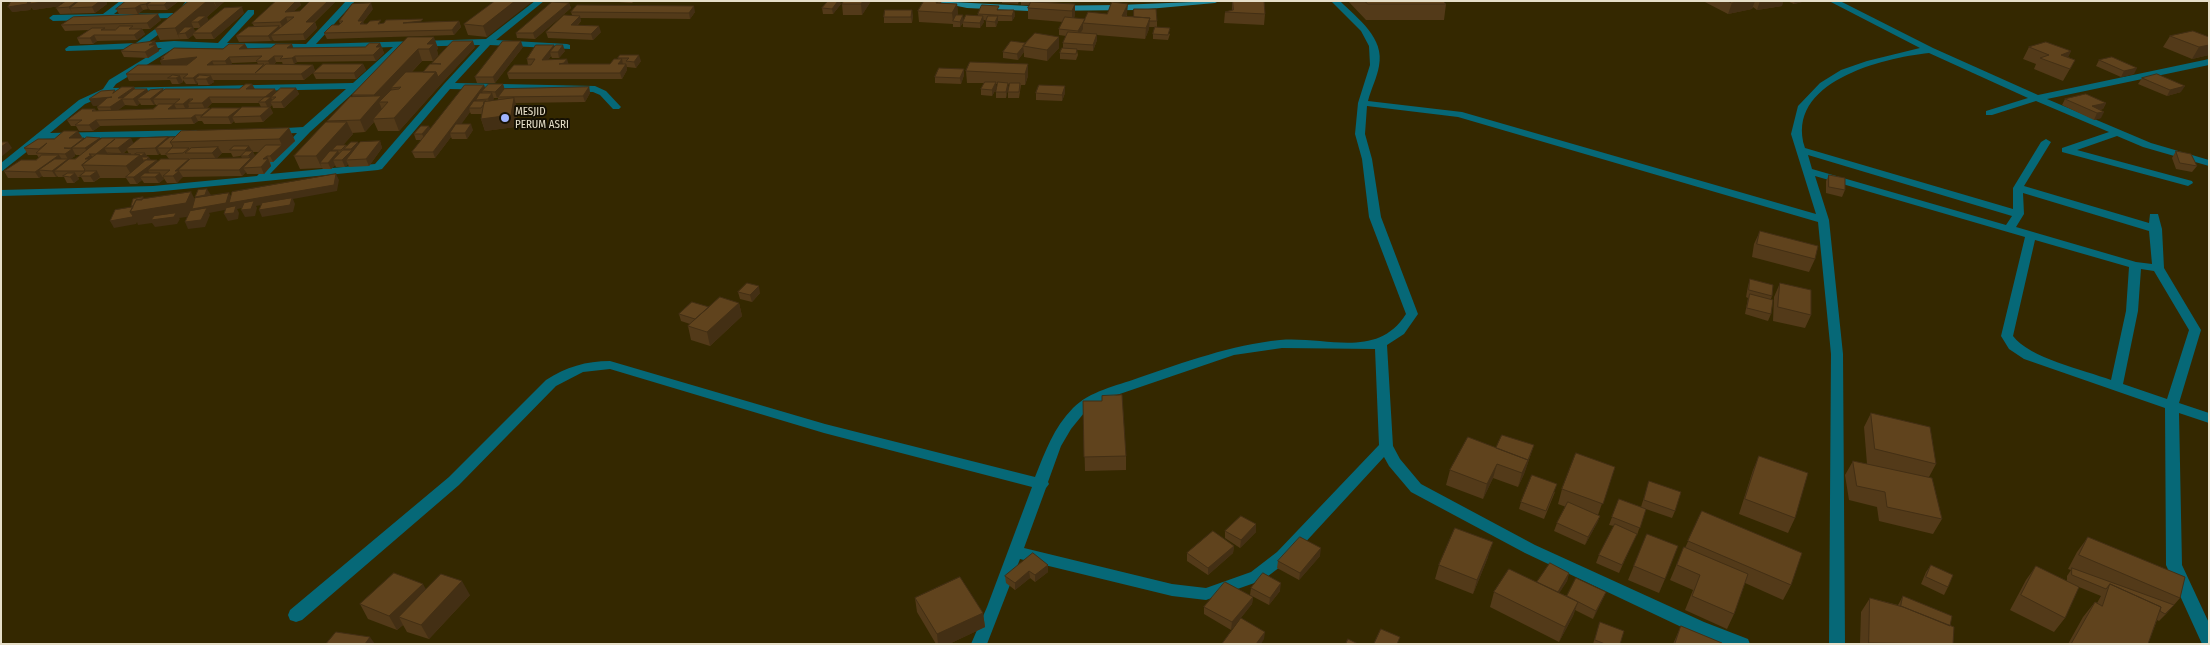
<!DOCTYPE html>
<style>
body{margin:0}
#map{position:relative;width:2210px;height:645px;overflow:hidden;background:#342800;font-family:"Fira Sans Condensed",sans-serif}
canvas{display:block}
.frame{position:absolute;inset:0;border:2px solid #e6dfc9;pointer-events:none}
</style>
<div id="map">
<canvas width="2210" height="645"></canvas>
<div class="frame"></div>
</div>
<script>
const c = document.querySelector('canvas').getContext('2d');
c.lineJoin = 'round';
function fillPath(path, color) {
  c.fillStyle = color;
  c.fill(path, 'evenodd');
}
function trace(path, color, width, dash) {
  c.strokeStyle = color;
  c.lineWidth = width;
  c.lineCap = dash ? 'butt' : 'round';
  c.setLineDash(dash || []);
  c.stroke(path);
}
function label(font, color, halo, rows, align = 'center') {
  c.font = font + ' "Fira Sans Condensed",sans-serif';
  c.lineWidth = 4;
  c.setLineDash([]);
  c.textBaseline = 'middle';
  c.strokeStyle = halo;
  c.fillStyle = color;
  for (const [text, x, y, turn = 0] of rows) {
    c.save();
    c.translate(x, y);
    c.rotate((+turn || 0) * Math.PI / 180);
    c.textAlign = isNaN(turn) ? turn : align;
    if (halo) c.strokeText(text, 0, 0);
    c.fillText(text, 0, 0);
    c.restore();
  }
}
const street = new Path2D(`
 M120,1H130L114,14L177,13L186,1H194L182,17L147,43L174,41L218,43L248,10H254V14L227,43L306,44L346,1H355L316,44L486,39L535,1H544L496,40L567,44L570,45V49L490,45L455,83L595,86L606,91L621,107L619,109H613L600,95L593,92L450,89L382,169L378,170L153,192L1,196V190L153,186L257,176L297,133L274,134L269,131L270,129L303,127L346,89L109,94L85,104L50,133L196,130L201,133L196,136L43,139L1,172V163L79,100L103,89L109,80L162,48L66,51L65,49L69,46L136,43L170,18L53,21L49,18L53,15L103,14ZM480,45L444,84L375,164L270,174L310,132L404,47ZM393,47L353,83L113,88L116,84L174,48L308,50Z
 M1331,1H1340C1358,19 1385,38 1379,66C1377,78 1371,89 1368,101L1462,112L1816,214L1791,134L1798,106L1820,83L1841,70L1867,61L1920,48L1829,1H1840L1933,48L2038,95L2209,59V65L2047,99L2151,143L2209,160V166L2143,147L2117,136L2077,150L2192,181L2193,183L2188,186L2062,152V148L2109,132L2036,101L1992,115H1986V111L2028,98L1929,53C1882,58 1784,82 1805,148L2013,209V188L2041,142L2046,139L2051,142L2024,186L2149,223L2150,214H2158L2162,229L2164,268L2201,330L2179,403L2209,413V423L2179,413L2182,565L2209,623V644H2202L2166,565L2165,408L2024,359L2009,349L2001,336L2025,237L1815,176L1829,220L1843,354L1845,644H1829L1831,354L1818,222L1458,117L1367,106L1365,134L1372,159L1381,217L1418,314L1404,334L1387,345L1393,446L1400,459L1421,484L1535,545L1704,622L1748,639L1750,644H1723L1692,632L1525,553L1411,492L1389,466L1384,457L1289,560L1263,580L1206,600L1172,596L1020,559L987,644H971L987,607L1032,487L824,433L610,369L583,372L556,386L459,485L302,620L296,622L290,620L288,615L290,610L449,477L546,380C566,367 586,361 610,361L825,424L1035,477C1045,452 1054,427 1073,408C1090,391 1116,386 1138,378C1185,362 1231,345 1280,340C1326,336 1377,360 1406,314L1369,217L1362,159L1355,134L1358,103L1370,65L1369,46L1361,31ZM1808,155L2012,216L2006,225L1812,169ZM2023,193L2149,231L2152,264L2136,262L2016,227L2024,214ZM2035,240L2129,267L2126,311L2111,380C2084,370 2029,358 2013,336ZM2141,269L2154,271L2189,330L2167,399L2123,384L2138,311ZM1282,348L1375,349L1379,445L1277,552L1251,572L1206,588L1172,584L1024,548L1046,488L1049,484L1048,482L1061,446L1071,429L1084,413L1105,399L1234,355Z`);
const secondary = new Path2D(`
 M933,1L1029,6L1118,5L1219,1L1215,3L1137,10L1029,11L967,8Z`);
const wall = new Path2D(`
 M11,1H106L107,4L95,13L60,14L56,8L63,4L61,2L60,6L33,10L32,7L30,10L12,12Z
 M126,1H179L167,10H150L149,9L143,10L138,14H119L116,9Z
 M189,1H225L207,17L208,21L244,13L214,39H196L193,35L188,39L160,40L155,29ZM193,28H199L195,32Z
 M276,1H299L301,5L294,11H300L310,1L335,2L315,22L317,28L305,40L274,41L273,40L271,41L239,42L236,36L254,26L252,23Z
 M495,1L487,37L468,35L464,24Z
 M562,1H578L577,2Z
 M617,1H634L632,3L618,2Z
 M871,1L862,15H843L842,4Z
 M941,1V3L957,4L958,15L964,20L978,16V14L999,10H1014L1015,16L1012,21H998L996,27H986V20H983L984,22L980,28L963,27V23L960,27H953V24L919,22L918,11Z
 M1002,1H1019L1018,4L1002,3Z
 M1021,1H1032L1075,4V15L1074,18L1085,19L1127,14V16L1134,17V9L1157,21V27L1170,34L1168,40L1153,39V34L1155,27H1149V29L1145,39L1097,35V40L1093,51L1077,50L1078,55L1076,60L1060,59V53L1063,48V43L1066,36L1059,35V29L1063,22L1028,19V8L1030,5H1021Z
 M1232,1H1264L1265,14L1264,25L1224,23L1225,12L1232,10Z
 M1348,1H1443L1446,4L1444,20H1366Z
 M1703,1H1783L1782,6L1757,10L1753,7L1752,9L1728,14Z
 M1787,1H1806L1794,4Z
 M569,3L571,8L535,39L517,38L516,33Z
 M841,4L833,14H823L822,8Z
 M373,9L363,22L364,24L384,23L386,20L424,22L459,21L461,27L454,35L327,39L324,33L339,25L340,24L339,21Z
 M571,12H695L690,19L580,18L581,21L578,25L601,32L593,40L548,38L546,32L572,15Z
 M913,15L912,23H884V17Z
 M161,20L150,29H142L145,34L137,40L97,41L93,44H80L77,38L89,30L65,31L61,25Z
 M2170,36L2209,37V55L2192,59L2163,47Z
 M408,37L438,48L437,50L438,55L433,61H422L412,72H423L432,64V63L475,47L441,84L399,131H378L374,122L365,132L352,133L353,134L343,145H346L347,146L380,141L382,148L369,166L349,167L348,164L345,167H336L335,165L331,169H323L322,168L300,169L294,156L328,122L327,121L353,97L352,95Z
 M1059,37V48L1047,61L1024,57V52L1018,60L1003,58V52L1026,43Z
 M380,43L384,53L376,61L297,62L294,64L283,65L282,62H276L274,65H313L315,71L363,64L366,70L356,79H316L313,73L314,72L304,80H213L214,82L209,85H198V83L196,84H186L183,80V82L179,84H172L170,80L129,81L126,74L162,65L160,61L162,60L161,58L223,49L245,44L247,49L365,47ZM257,62L258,64L230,65L232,63Z
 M555,46L565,51L559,58H552L551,56L548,60L569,64H610L618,59V58L620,55L641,61L636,68L627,67L626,64H623H626L627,70L622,79H509L507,73L528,65L527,59Z
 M157,47L159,51L148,58L124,57L121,51L158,47Z
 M523,47L495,83H477L475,77Z
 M2029,47L2071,51L2068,57L2075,60L2063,81L2034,69L2036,64L2023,59Z
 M2099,60L2134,74L2121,77L2096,66Z
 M1028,64V76L1025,85H1021L1019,98H1008V92L1009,85L1008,84V89L1006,98H996V92L997,84H996V89L992,96L981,95V89L984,83H967L966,71Z
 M964,69V75L961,84L935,83V77Z
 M2142,78L2181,92L2167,96L2138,84Z
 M252,84L255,89H275L276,92L296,88L299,94L284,108H273L272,105L270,107L273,113L263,122L235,123L234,121L231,124H204L202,121H198L194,124L100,126L93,131H79L76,126H71L67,120L95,109L96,111H99L97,107L100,105L93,106L115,91L134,87L135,89H147L148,91L239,89ZM140,103L141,105H154L155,104L156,105H158L153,109L118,110L125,105L137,106ZM212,103H259L261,107L240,109V108L210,109V108H207Z
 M503,84L504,89L589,87L590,93L585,102L515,103L518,110L515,127L485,131L481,119L482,114H471L470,112L461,124L473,130L467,139H452L451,137L435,158H415L412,152L422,140H416L414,134L430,129L484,85L485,88ZM494,98H498V100H493Z
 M1036,93H1065L1062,101L1036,100Z
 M2065,99L2106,103L2103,109L2100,110L2101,118L2094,120L2062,105Z
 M289,128L295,141L273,162H270L271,166L264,174H247L246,172L242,176L182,177L177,183H167L163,177H162L164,179L159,183H144L142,180L137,184H130L126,178H100L94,182H84L81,177H78L79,179L74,183H67L64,177H58L57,176L56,177H43L42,176L39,178H8L4,171L36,160L39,158L37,155H28L24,148L54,139L82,137L81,138H84L85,139L100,138V139L134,143L169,138ZM127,150L129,154H123ZM253,152H259L255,156ZM160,153L161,155H166L169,159L158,162L157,160H151L146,155H158ZM221,153H231L233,157L241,156L242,158L216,159L222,153ZM75,154L76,155H81L75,159H70L75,156Z
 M2176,151L2197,166L2192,172L2176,169L2172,158Z
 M1829,175L1845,190L1842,197L1826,193V181Z
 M1760,231L1815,259L1809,272L1752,257L1754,244Z
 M1750,279L1772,296L1771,299V314L1768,321L1745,314L1748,298L1746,297L1748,286Z
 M1780,283L1811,315L1805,328L1773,321L1774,297Z
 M738,292L760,293L752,302L740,299Z
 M739,303L742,316L710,346L691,340L688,326L690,324L681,321L679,314L709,307Z
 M1083,401L1126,456V470L1085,471Z
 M1871,413L1936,464L1929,477L1942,519L1933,534L1879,521L1877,507L1849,500L1845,475L1853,461L1867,464L1864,427Z
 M1534,445L1524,474L1518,487L1493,478L1483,499L1446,485L1450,470L1496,448Z
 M1759,456L1795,518L1788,533L1739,514L1753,470Z
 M1615,467L1598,515L1600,516L1597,523L1585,545L1554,531L1557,523L1566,507L1558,504L1562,489Z
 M1649,481L1675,511L1672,518L1646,509L1637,535H1636L1619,573L1596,563L1599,555L1614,526L1609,525L1619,499L1641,507Z
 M1555,492L1544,519L1519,509L1521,502Z
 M1702,511L1791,585L1783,600L1745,583L1734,614L1727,629L1685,610L1693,590L1670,580L1684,547L1685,548Z
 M1256,524V532L1240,548L1225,538V531Z
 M1647,534L1665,579L1659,593L1628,580Z
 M2088,537L2180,598L2167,613L2159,621L2157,620L2148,644H2068L2083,617L2095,602L2097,603L2101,596L2079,587L2065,618L2054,632L2010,610L2026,580L2036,566L2067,581V576L2071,570L2068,569L2077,552Z
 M1234,546L1233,553L1208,575L1187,561V553Z
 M1033,553L1048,572L1035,582L1030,578L1015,590L1006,583L1005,576Z
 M1320,556L1299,580L1277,568L1278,561Z
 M1488,557L1473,594L1435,579L1439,565Z
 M1931,565L1948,587L1944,595L1921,584L1926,572Z
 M1569,573L1567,581L1559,593L1567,596L1606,592L1593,619L1575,610L1573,616L1559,642L1490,607L1494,592L1537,582Z
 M1251,588L1280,591L1269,605L1250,595Z
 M426,590L470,595L429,639L407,632L403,625L397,630L368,619L360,604Z
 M1903,596L1950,626L1953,644H1860L1861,612L1870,598L1898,605Z
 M1253,597L1252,604L1231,630L1204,614V607Z
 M915,598L983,613L985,627L949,644H936L917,612Z
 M1600,622L1620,644H1593Z
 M1681,626L1722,644H1673Z`);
const shadedWall = new Path2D(`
 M28,1H81L70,8L72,13L69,7L63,4L61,2L60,6L33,10L32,7L30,10L12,12L8,7Z
 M100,1H106L107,4L95,13L92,7Z
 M150,1H160L147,5L149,9L148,10L146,4Z
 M168,1H179L167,10L164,5Z
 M207,1H214L217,8L207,17L209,21L201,28L198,22H191L196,33H193V35L188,39L185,33L178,34L180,40L175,28Z
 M216,1H225L217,8L214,3Z
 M296,1H299L301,5L288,17L285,12Z
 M328,1L335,2L310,26L315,22L317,28L305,40L303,34L306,22Z
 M515,1H533L487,37L483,26Z
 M838,1H840L841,4L833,14L832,9Z
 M863,1H871L862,15L861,4Z
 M1741,1H1755L1752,9L1728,14L1732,3Z
 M1760,1H1783L1782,6L1757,10Z
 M1795,1H1806L1794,4Z
 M371,3L373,9L363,22L365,26L362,30L358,21Z
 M569,3L571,8L535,39L533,33Z
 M957,4L958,15L953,21L952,13Z
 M1075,4V15L1072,22V11Z
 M1128,4L1127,14L1122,27V16Z
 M140,5L143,10L138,14L135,8Z
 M694,6L695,12L690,19L689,13Z
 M242,7L244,13L214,39L211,33Z
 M912,10L913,15L912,23L911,17Z
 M1014,10L1015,16L1012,21V16Z
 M158,14L161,20L150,29L147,23Z
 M963,15L964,21L963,22V23L960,27V22Z
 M580,16L581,21L572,30L571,25Z
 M983,16L984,22L980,28V23Z
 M998,16V22L996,27L995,22Z
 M286,17L288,23L283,28L280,22Z
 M1150,18L1149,29L1145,39L1146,28Z
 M459,21L461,27L454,35L452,30Z
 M1083,23V29L1078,37V31Z
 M279,26L282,32L271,35L273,40L271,41L268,36Z
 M599,26L601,32L593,40L591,34Z
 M142,29L145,34L137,40L134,35Z
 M1097,34V40L1093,51V45Z
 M94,35L97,41L93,44L90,38Z
 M434,37L438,48L437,50L438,55L433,61L427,44Z
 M1059,37V48L1047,61V50Z
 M155,41L159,51L148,58L145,52L149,45Z
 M473,41L475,47L441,84L399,131L394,118L436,72Z
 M521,41L523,47L495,83L493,77Z
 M380,43L384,53L376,61L373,55L376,47Z
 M245,44L248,49H239Z
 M292,44L294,50L287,48Z
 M554,45L556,51L550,52L551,56L543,66L542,60Z
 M563,45L565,51L559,58L558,52Z
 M2209,45V55L2192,59L2199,47Z
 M1023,46L1024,52L1018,60L1017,54Z
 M418,49L422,61L397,87L391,88L393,92L379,102L383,112L373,119L374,122L365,132L360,120L376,101L374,95Z
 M2071,51L2065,63L2061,55Z
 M639,55L641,61L636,68L634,62Z
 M274,56L276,62L271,67L268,61Z
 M295,56L297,62L294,64L292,58Z
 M197,57L200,63L163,67L160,61Z
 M229,57L232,63L228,67L225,61Z
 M567,59L569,65L559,64Z
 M622,59L623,65L618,64Z
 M212,61L215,67L207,65Z
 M363,64L366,70L356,79L354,73Z
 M626,64L627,70L622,79L620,73Z
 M1028,64V76L1025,85V74Z
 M313,65L315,71L304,80L301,74Z
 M2137,68L2134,74L2121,77L2124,71Z
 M964,69V75L961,84L960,78Z
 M198,74L201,79H195L198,83L196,84L193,78Z
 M180,76L183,82L179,84L176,78Z
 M211,76L214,82L209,85L206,79Z
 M996,82V89L992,96V90Z
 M1008,83V89L1006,98V92Z
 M252,84L255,90L246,89Z
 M503,84L505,90L497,98L495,92Z
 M484,85L486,91H482L483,95L476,100L477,103L469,108L470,112L455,133H450L451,137L435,158L433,152Z
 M1065,86V93L1062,101V95Z
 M2185,86L2181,92L2167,96L2170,90Z
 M134,87L137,93L122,99L125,105L113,114L110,107L116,103L93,106L89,99L112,97L118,98Z
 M589,87L590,93L585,102L583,96Z
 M296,88L299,94L284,108L281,102Z
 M147,89L150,95L137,99L140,103L137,106L133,99Z
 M163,89L166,96L153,99L155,104L154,105L150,99Z
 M275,89L277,95L271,97L273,102H270L272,105L268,108L265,102V97Z
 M492,93L494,99L490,105L488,99Z
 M209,97L212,103L205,109L202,103Z
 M514,98L518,110L515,127L485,131L481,119Z
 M189,99L191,103H188L189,107L186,110L183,104Z
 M2106,103L2103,109L2092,111V106Z
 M174,104L177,110L168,109Z
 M270,107L273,113L263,122L260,116Z
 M240,108L243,114L232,117L234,121L231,124L228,117Z
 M2104,112L2101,118L2094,120L2097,113Z
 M195,115L198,121L194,124L191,118Z
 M96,120L100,126L93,131L89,125Z
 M347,122L353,134L339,150H332L334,154L320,163L322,168L316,156Z
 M471,124L473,130L467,139L465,133Z
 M429,126L432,132L425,140L422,134Z
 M289,128L295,141L273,162L270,156L282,145L279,139Z
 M78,131L82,137L73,144L69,138Z
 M168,137L171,142L157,148L160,153L158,155L155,148Z
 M84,138L88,144L72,148L75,154V156L54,171L57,176L56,177L52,171L68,159L65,154L71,149V148Z
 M100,138L103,144L89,155L85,148Z
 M131,138L134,144L126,149L127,150L122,154L118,148Z
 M115,139L104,148L108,154H96Z
 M380,141L382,148L369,166L366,159Z
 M8,142L12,148L1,157V147Z
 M358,142L361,148L354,155L351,149Z
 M249,146L256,157L243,168L246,172L242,176L239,170L250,159L245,150Z
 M218,147L222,153L216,159L212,153Z
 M352,150L355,157L346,160L348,164L345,167L342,160Z
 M338,151L341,157L333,160L335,165L331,169L328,163Z
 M145,153L148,158L149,157L153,163L157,160L161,166L148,170L150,174L140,177L142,180L137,184L126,166L140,155ZM143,160H146L149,166L147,167Z
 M59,155L63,161L39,170L42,176L39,178L35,172Z
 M91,155L95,161L85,159Z
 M267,156L271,166L264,174L261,167L263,159Z
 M189,159L192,166L178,170L179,171L183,177L177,183L173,176L175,171Z
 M97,171L100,177L94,182L90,176Z
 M75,173L79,179L74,183L70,177Z
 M160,173L164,179L159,183L155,177Z
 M336,174L339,180L337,191L293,199L295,204L293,212L262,217L259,210L292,199L256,206L257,208L255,216L245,217L241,210L252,206L237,209L239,213L238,219L228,221L224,214L233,210L231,206L230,209L209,213L210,215L205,227L188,229L185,222L193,216L179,218L180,219L177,224L155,227L152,223L138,225L137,222L136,224L114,228L110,221L130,212L134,211L131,206L143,197L147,204L191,192L198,205L229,193L233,199Z
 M207,189L211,195L209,202L199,203L195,197Z
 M759,286L760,293L752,302L750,295Z
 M739,303L742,316L710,346L707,332Z
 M1534,445L1524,474L1518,487L1522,473Z
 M1497,464L1493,478L1483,499L1487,484Z
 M1600,516L1597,523L1585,545L1588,537Z
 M1256,524V532L1240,548L1241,540Z
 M1493,542L1488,557L1473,594L1477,580Z
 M1234,546L1233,553L1208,575V568Z
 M1321,548L1320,556L1299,580L1300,573Z
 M1048,565V572L1035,582V575Z
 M1029,571L1030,578L1015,590V583Z
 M1569,573L1567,581L1555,600L1557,592Z
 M462,581L470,595L429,639L421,625Z
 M1281,583L1280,591L1269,605L1270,598Z
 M423,584L431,598L399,617L403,625L397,630L389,616Z
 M1606,592L1603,599L1593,619L1596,611Z
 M1253,597L1252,604L1231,630L1232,622Z
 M1578,602L1573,616L1559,642L1565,627Z
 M983,613L985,627L949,644H938L937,634Z
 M1265,632L1264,639L1261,644H1256Z
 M370,637L375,644H365Z`);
const building = new Path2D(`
 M11,1H28L27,4L8,7Z
 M31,1H48L30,4Z
 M66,1H77L69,7L56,8Z
 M79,1H100L92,7L70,8Z
 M126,1H150L146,4L140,5L135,8L116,9Z
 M152,1H168L164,5H147Z
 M189,1H207L175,28L155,29Z
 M276,1H296L285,12L300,11L310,1H328L306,22H315L303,34L271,35L294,17H286L280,22L252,23Z
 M495,1H515L483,26L464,24Z
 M828,1H838L832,9L822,8Z
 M844,1H863L861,4H842Z
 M924,1H937L936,3L957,4L952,13L918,11Z
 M1233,1H1264L1265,14L1225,12L1233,10Z
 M1365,1H1443L1446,4H1368Z
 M1728,1H1741L1732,3Z
 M552,2L569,3L533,33H516Z
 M1031,2L1075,4L1072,11L1028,8Z
 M1112,2L1128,4L1122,16L1150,18L1146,28L1083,23L1088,12L1107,14Z
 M371,3L358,21H363L360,24H367L370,21L381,20L378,24L384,23L386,20L423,19L421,21L403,23L459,21L452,30L324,33L332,25H339L343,21H339L352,4Z
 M577,5L694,6L689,13L571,12Z
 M982,5L999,6L997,10H1014L1012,16L978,14Z
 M242,7L211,33H193L224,8Z
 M1134,9H1156L1157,21H1149L1150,18L1134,17Z
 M885,10H912L911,17H884Z
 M158,14L147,23L61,25L73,17Z
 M564,15L580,16L571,25L599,26L591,34L546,32Z
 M956,15H963L960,22L953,21Z
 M966,15L983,16L980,23L963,22Z
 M199,16H206L198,22H191Z
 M988,16H998L995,22L986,21Z
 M1065,17L1085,19L1078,31L1059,29Z
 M120,26H133L129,29H142L134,35H94L90,38H77L92,28H105L101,30H115Z
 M279,26L268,36H236L248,27Z
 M185,27H193L185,33L178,34Z
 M1155,27L1170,28L1168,35L1153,34Z
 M2193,31L2209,37V45L2199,47L2170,36Z
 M1068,32L1097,34L1093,45L1063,43Z
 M1035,33L1059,37L1047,50L1023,46Z
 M408,37H434L427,44H434L429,49H418L374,95H352Z
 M155,41L149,45H156L145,52L121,51L132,44Z
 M453,41H473L438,77L436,72H423L430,64H441L432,63Z
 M503,41H521L493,77H475Z
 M1011,41L1026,43L1017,54L1003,52Z
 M2046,42L2071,51L2061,55L2075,60L2070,69L2040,58L2049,55L2029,47Z
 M370,43H380L376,47H381L373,55L295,56L292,58L280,59L283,56H274L268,61H256L262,56L229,57L225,61H212L207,65L264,64L255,73L266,64L313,65L301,74H198L193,78H183L188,74H126L138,65H187L197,57L160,61L164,58H161L174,48L223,49L229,44H245L239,49L271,48L276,44H292L287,48L365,47Z
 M536,45H554L542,60L567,59L564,63L559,64H610L614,59H622L618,64H626L620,73H507L514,65H531L535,59H527Z
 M556,45H563L558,52H550Z
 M1062,48L1077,49L1076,54L1060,53Z
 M620,55H639L634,62L626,61L629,58H618Z
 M2112,57L2137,68L2124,71L2099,60Z
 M970,62L1028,64L1025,74L966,71Z
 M323,64H363L354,73H313Z
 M939,68L964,69L960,78L935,77Z
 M406,72H436L394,118L373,119L388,102H379L391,90L399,89L401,87L391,88Z
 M2157,74L2185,86L2170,90L2142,78Z
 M173,75L180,76L176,78H168Z
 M200,75L211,76L206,79H195Z
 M985,82H996L992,90L981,89Z
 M998,82L1008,83L1006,92H996Z
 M1010,83H1020L1019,92H1008Z
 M246,84H252L246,89H275L265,97H209L202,103H188L193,99H189L183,104H174L180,99H153L165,89H239Z
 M489,84H503L495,92L482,91Z
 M465,85H484L433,152H412Z
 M1039,85L1065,86L1062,95L1036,93Z
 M122,87H134L118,98H123L134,89H147L133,99H122L110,107H97L107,98L112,97L89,99L101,91L115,90L113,93Z
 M589,87L583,96L498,97L504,89Z
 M281,88H296L281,102H270L276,97H271Z
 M163,89L150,99H137L150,90Z
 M480,93H492L488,99L476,100Z
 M2086,94L2106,103L2092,106L2104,112L2097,113L2065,99Z
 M381,96L360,120L327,121L350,97Z
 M265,97H271L265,102H259Z
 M514,98L511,115L481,119L484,102Z
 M474,101H486L484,102V104L481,108H469Z
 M159,104H174L168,109L210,108L202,115H195L191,118L96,120L89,125H75L82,120H67L82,109H95L92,111L153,109Z
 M242,107H270L260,116L232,117Z
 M212,108H240L228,117H201Z
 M326,122H347L316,156H294Z
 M456,124H471L465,133H450Z
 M421,126H429L422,134H414Z
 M289,128L279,139L170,142L181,131Z
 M64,131H78L69,138H84L71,148H64L72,149L65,154L36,153L47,143L39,149L24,148L38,139H54Z
 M87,137L100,138L85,148H72Z
 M168,137L155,148L126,149L140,138Z
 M170,137H175L170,142L173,146L171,148H157Z
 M102,138H131L118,148H104L115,139L96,154H89L91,155L85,159H89L82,165L85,170L84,171H54L69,159H75Z
 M380,141L366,159L346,160L360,142Z
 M1,142H8L1,147Z
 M351,142H358L351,149H344Z
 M266,145H282L270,156H267L263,159H268L261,167L243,168Z
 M337,145H346L341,150H332Z
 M234,146H249L245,150H230Z
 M218,147L212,153H185L191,148Z
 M172,148H189L183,153L166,154Z
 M343,150H352L342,160H333Z
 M246,151H253L248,156H241Z
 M330,151H338L328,163H320Z
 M2176,151L2191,154L2197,166L2180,163Z
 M108,153L131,154H107Z
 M137,153H145L141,156L140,155L135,154Z
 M97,154L140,155L126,166L82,165Z
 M42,155H59L35,172L4,171L21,160H36Z
 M142,157H149L146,160H143Z
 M251,158L239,170H178L190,159Z
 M55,159H68L52,171L39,170Z
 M161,159H189L175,171H179L173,176H163L170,170H148Z
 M146,160H157L134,177H126Z
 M86,171H97L90,176H80Z
 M68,173H75L70,177L63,176Z
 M145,173H160L155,177H140Z
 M336,174L334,185L229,203L232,192Z
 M1829,175L1845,178V190L1829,187Z
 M207,189L205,195L195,197L198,190Z
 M191,192L186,203L130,212L136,200Z
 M229,193L226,203L192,209L195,198Z
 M143,197L142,200H136L133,206H131L133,199Z
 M292,198L290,205L259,210L262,203Z
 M254,201L251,209L241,210L244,203Z
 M236,206L234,213L224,214L226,208Z
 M133,207L130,212L133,216L132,217L110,221L115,210Z
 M207,208L201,220L185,222L190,211Z
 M176,213L174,217L151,220L154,216Z
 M1760,231L1818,246L1815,259L1757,244Z
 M1750,279L1773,285L1772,296L1749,290Z
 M747,283L759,286L750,295L738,292Z
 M1780,283L1811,290V315L1778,307Z
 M1750,294L1773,300L1771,314L1747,308Z
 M720,297L739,303L707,332L688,326Z
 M692,302L709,307L695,319L679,314Z
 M1122,395L1126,456L1084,457L1083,401H1102V396Z
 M1871,413L1930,427L1936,464L1875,449Z
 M1502,435L1534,445L1528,460L1496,448Z
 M1468,437L1528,460L1522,473L1497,464L1487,484L1450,470Z
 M1576,453L1615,467L1603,504L1562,489Z
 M1759,456L1808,473L1795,518L1745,499Z
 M1853,461L1932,478L1942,519L1887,507L1885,492L1857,486Z
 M1532,475L1557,484L1546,511L1521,502Z
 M1649,481L1681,492L1675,511L1644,500Z
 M1619,499L1646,509L1640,528L1612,517Z
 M1568,502L1600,516L1588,537L1557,523Z
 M1702,511L1802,553L1791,585L1688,541Z
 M1241,516L1256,524L1241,540L1225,531Z
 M1615,524L1637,534L1622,565L1599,555Z
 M1455,528L1493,542L1477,580L1439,565Z
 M1213,531L1234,546L1208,568L1187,553Z
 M1647,534L1678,546L1665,579L1634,566Z
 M1300,537L1321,548L1300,573L1278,561Z
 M2088,537L2185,577L2180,598L2079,555Z
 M1684,547L1748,574L1734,614L1692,596L1700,575L1677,565Z
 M1033,553L1048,565L1035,575L1029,571L1015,583L1005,576Z
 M1550,563L1569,573L1558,592L1537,582Z
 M1931,565L1953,575L1948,587L1926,577Z
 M2036,566L2079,587L2065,618L2021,595Z
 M2072,568L2174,605L2165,614L2160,611L2161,607L2110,584L2106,589L2072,575Z
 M1509,569L1578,602L1565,627L1494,592Z
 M394,573L423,584L389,616L360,604Z
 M1263,573L1281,583L1270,598L1251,588Z
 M441,574L462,581L421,625L399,617Z
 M960,577L983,613L937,634L915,598Z
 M1576,578L1606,592L1596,611L1567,596Z
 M1225,582L1253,597L1232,622L1204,607Z
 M2110,584L2161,607L2148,644H2071L2095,602L2102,606Z
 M1903,596L1952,616L1950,626L1901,606Z
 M1870,598L1903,607L1954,627L1953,644L1869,643Z
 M1241,618L1265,632L1256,644H1222Z
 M1600,622L1624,631L1620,644H1605L1595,640Z
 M1681,626L1722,643V644H1675Z
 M1381,629L1400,637L1397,644H1374Z
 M336,632L370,637L365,644H326Z
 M1348,639L1358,644H1346Z`);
const markers = [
 [505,118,5,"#a0b3fd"]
];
const farPoinames = [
 ["MESJID",515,112],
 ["PERUM ASRI",515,125]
];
fillPath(street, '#066877');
fillPath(secondary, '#208799');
fillPath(wall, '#533a19');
fillPath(shadedWall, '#432f14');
fillPath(building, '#60431d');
trace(building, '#432f14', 1);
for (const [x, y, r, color] of markers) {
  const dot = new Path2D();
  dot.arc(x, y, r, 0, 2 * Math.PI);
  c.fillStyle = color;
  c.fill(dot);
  trace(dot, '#161103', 2);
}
label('11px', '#e6dfc9', '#161103', farPoinames, 'left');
</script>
